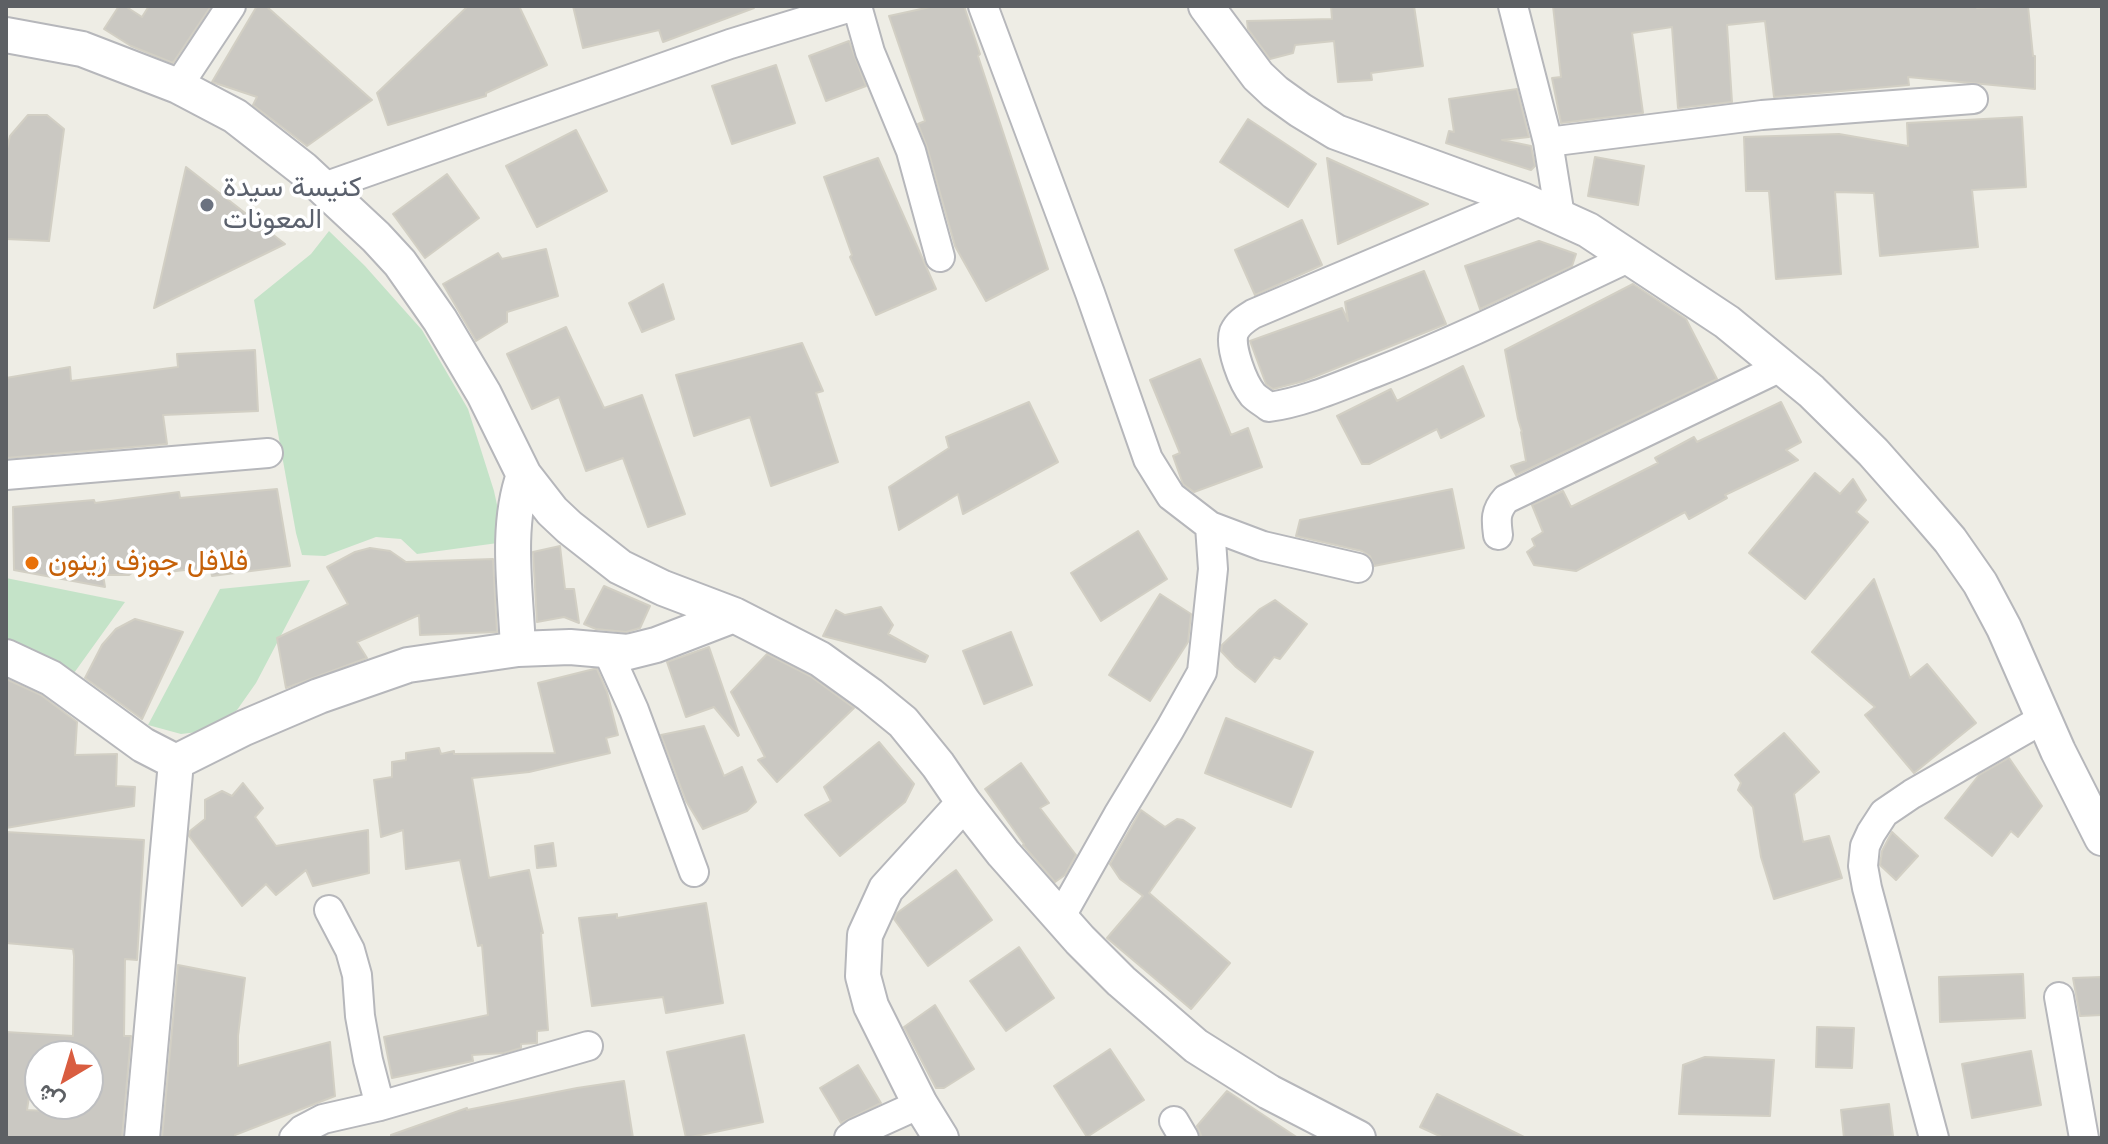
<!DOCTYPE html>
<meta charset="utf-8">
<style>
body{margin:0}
#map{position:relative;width:2108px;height:1144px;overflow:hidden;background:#eeede5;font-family:Jost,Vazirmatn,sans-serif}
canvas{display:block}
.frame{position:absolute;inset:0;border:8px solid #5d6064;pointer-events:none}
.north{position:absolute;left:24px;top:1040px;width:80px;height:80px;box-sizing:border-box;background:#fff;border:2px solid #bebfc1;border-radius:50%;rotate:218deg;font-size:22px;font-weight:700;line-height:32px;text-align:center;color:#5d6064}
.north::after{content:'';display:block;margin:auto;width:28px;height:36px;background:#d95d40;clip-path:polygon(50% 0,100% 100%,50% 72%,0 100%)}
</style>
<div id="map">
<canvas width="2108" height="1144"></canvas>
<div class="frame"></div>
<div class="north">ش</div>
</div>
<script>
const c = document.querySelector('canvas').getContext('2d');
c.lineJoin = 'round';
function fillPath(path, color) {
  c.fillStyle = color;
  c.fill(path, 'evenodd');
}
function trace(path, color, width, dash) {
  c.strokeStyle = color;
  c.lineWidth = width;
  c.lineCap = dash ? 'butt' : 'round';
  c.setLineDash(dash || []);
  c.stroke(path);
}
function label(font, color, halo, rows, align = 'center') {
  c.font = font + ' Jost,Vazirmatn,sans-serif';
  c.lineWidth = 7;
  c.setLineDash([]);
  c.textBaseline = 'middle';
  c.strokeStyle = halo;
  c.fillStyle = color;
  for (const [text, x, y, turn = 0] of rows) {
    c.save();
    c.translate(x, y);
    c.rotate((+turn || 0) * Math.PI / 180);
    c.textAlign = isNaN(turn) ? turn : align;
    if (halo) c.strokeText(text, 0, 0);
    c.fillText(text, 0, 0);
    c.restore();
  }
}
const green = new Path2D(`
 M329,231L365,266L422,330L468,409L494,491L505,542L417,554L401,539L376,537L325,556L302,555L296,533L254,300L311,254Z
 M6,578L125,602L74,673L54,666L6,641Z
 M310,580L256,683L237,710L216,724L198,732L181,734L148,725L220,589Z`);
const building = new Path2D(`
 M119,6H125L142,17L149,6H211L173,63L131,46L104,29Z
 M257,6H266L372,100L307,146L253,105L257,97L212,82Z
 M468,6H519L547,65L486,93V96L388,125L377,93Z
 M573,6H754V8L663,42L659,30L583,48Z
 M935,6H964L980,54L978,56L1048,269L986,301L955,246L927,147L918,124L925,121L889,16Z
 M1331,6H1414L1423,66L1371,73L1372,80L1338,82L1334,41L1295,45L1293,53L1270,59L1248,29L1247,21L1332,19Z
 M1553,6H1977V8L2028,6L2033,56H2035V89L1908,77L1909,85L1774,97L1765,21L1727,25L1732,102L1678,108L1672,27L1632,33L1643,113L1561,123L1552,78L1561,77Z
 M849,41L866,86L826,101L809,56Z
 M776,65L795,123L732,144L712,86Z
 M1517,89L1529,137L1502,140L1531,146L1535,166L1531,170L1446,143L1449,131L1454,132L1449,99Z
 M28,115H47L64,129L49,241L6,239V153L10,136Z
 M2022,117L2026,187L1972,190L1978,247L1880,256L1874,193L1835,192L1841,274L1776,279L1769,191H1746L1744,137L1839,134L1908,146L1907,123Z
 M1248,119L1316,164L1288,207L1220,162Z
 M576,130L607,191L537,227L506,166Z
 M1595,157L1644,166L1638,205L1588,196Z
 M878,158L936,289L876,315L850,257L852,255L824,177Z
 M1327,158L1428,204L1338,244Z
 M186,167L285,244L154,308Z
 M447,174L479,218L425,258L393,214Z
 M1302,220L1322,265L1255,295L1235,250Z
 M1539,241L1576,254L1572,266L1480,309L1465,266Z
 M546,249L558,296L507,312V322L476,341L443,284L498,253L502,259Z
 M1424,271L1446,324L1304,381L1273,389L1266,384L1250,341L1342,308L1348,321L1345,302Z
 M663,284L674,319L642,332L629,303Z
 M1633,284L1686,319L1717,379L1516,475L1511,466L1526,461L1521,432H1522L1518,419L1505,350Z
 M566,327L604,408L642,395L685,514L648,527L623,458L586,471L559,397L532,409L507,354Z
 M802,343L823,391L816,393L838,462L771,486L750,417L694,436L676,375Z
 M255,350L258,411L163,415L167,444L6,458V378L70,367L71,381L178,367L177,354Z
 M1200,359L1231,435L1248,428L1262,467L1194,492L1183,484L1173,456L1180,453L1150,380Z
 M1463,366L1484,416L1441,438L1437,429L1369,464H1362L1337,416L1391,389L1397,401Z
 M1029,402L1058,462L963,514L958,494L899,530L889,487L949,448L946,437Z
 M1781,402L1801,442L1786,450L1798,460L1725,495L1727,498L1689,519L1685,512L1576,571L1534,565L1527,552L1535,546L1532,539L1543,532L1532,505L1563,491L1571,507L1658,463L1655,458L1694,437L1697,442Z
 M1815,473L1840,494L1853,479L1866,500L1856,512L1868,522L1805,599L1749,553Z
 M277,489L290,566L212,576L210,567L168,572L157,566L143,565L129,575H103L105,587L14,570L13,507L94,500L95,503L179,492L180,498Z
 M1452,489L1464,548L1374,566L1370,556L1362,551L1296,536L1300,520Z
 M1138,531L1167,579L1101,621L1071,573Z
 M560,546L565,589H574L579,623L564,617L537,622L533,552Z
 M370,548L390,551L406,562L493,559L497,632L420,635L419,615L357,642L367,658L286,688L277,638L348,604L327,567L355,552Z
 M1874,579L1910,678L1927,664L1976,723L1914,773L1865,715L1875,707L1812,652Z
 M604,586L650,606L640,628L626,632L596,629L584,624Z
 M1160,594L1191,614L1188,642L1150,701L1109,675Z
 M1275,600L1307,624L1280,659L1274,657L1255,682L1236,667L1221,651L1222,645L1260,609Z
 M881,607L893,625L888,634L928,656L925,662L823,636L836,610L845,615Z
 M135,619L183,632L142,719L85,678L102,645L116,629Z
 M1011,632L1032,685L984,704L963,651Z
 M709,647L739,735L738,736L714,707L686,717L667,662Z
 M767,654L810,676L854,708L777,782L758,760L765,757L731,692Z
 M594,669H597L607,692L618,735L606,738L610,753L529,772L472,778L489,878L529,870L543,933H541L548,1030L537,1031V1043L521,1044V1048L504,1053L472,1055L473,1061L392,1078L384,1037L488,1015L482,945L478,946L460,860L406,869L403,830L381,837L374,780L392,777V762L406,760V753L439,748L441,754L454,751V754L555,753L538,683Z
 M6,679L41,695L77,722L75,755L117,754L116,786L135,787L134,806L6,828Z
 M1226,718L1313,752L1291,807L1205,773Z
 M704,726L724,776L742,767L756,802L747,811L703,829L686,801L661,735Z
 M1784,733L1819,772L1794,794L1803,842L1829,836L1842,878L1774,899L1761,857L1753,807L1738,790L1741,783L1735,775Z
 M879,742L914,784L905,802L840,856L805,815L831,801L824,787Z
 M2009,758L2042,806L2018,837L2011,831L1992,856L1945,818L1979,775Z
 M1021,763L1049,803L1040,808L1076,855L1065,875L1055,882L1023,845L1024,844L985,789Z
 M243,783L263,808L255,817L276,846L368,830L369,873L313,886L306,870L276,895L266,884L242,906L189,836L190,831L205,819V800L222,791L232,796Z
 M1141,810L1165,827L1177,819L1183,820L1195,828L1149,893L1230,963L1191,1009L1107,938L1143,896L1120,879L1110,864Z
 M6,832L144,840L137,960L125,959L124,1036H131L122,1138H6V1032L73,1036L74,956L73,949L6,943ZM40,1056H88V1107L65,1105L63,1112L27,1110L33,1070L40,1071Z
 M1892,832L1918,856L1896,880L1880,865L1882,851Z
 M553,843L556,866L537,868L535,846Z
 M956,870L992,920L928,966L894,919L897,913Z
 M706,903L723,1003L666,1013L663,997L592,1006L579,918L617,914V918Z
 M1019,947L1054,998L1006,1031L970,981Z
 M178,965L245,978L238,1036V1066L330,1042L335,1096L235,1135V1138H162Z
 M2023,974L2025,1018L1940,1022L1939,977Z
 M2102,977V1015L2080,1016L2073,978Z
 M935,1005L974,1069L944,1088H936L904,1027Z
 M1817,1027L1854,1028L1852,1068L1816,1067Z
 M744,1035L763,1122L686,1138L667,1052Z
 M1110,1049L1144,1100L1087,1137L1054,1086Z
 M2031,1051L2041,1105L1972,1118L1962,1064Z
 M1705,1057L1774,1060L1770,1116L1679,1114L1683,1065Z
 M858,1065L881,1103L841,1123L820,1088Z
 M624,1081L633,1138H391V1135L467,1108V1110L577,1088Z
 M1227,1091L1298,1138H1202L1197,1126Z
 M1437,1094L1526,1138H1444L1420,1127Z
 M1889,1104L1893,1136L1844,1138L1841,1110Z`);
const minor = new Path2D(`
 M857,6L870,52L911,151L940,257
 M983,6L1090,293L1148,459L1171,496L1210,526L1263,546L1358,568
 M1513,6L1548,142L1560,216
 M178,86L231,6
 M1548,142L1762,115L1973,99
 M324,187L730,44L854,6
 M1522,200L1253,314C1245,319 1238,323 1234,332C1229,347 1243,383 1253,395C1257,399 1264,403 1269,407C1305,402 1340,386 1374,373C1461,339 1545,297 1630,257
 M6,475L268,453
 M1498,535C1496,520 1495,511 1506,499L1783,366
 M607,650L634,710L694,872
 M329,910L350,950L357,975L360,1016L368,1060L380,1106
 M1060,918L1118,815L1170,729L1202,672L1213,569L1210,526
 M2059,997L2084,1138
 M1174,1121L1184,1138
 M294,1138L302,1130L323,1119L380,1106L588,1046
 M849,1138L856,1133L920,1104
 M1934,1138L1867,888L1863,866L1865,846L1871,833L1884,813L1912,794L2043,719`);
const tertiary = new Path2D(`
 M1206,6L1258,76L1275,92L1300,110L1336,132L1522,200L1588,230L1727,322L1811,391L1873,452L1919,504L1950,540L1980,583L2004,628L2058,751L2102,838
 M6,35L82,49L178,86L235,116L303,169L376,237L400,263L440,320L484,394L524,475L552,511L569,527L620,567L663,588L734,615L820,659L870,695L903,722L938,765L964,803L1003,853L1080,940L1121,981L1196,1046L1269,1092L1358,1138
 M518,649C516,594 505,527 524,475
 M6,657L51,678L143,745L176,762L142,1138
 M176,762L244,728L319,696L408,665L518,649L570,647L628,652L656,645L734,615
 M941,1138L920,1104L871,1006L863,976L865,935L886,889L964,803`);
const markers = [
 [207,205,8,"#6b7280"],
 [32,563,8,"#e8710a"]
];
const worshipNames = [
 ["كنيسة سيدة",223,189],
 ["المعونات",223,221]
];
const foodNames = [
 ["فلافل جوزف زينون",48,563]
];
fillPath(green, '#c4e3c8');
fillPath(building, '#cac8c2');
trace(building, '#d2cfc4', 2);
trace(minor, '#b6b7bb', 32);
trace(tertiary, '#b6b7bb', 38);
trace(minor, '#fff', 28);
trace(tertiary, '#fff', 34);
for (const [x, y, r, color] of markers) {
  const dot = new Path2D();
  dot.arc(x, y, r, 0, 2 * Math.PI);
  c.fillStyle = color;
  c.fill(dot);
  trace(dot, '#fff', 3);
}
label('28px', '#5b616d', '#fff', worshipNames, 'left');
label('28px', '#c56008', '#fff', foodNames, 'left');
</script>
